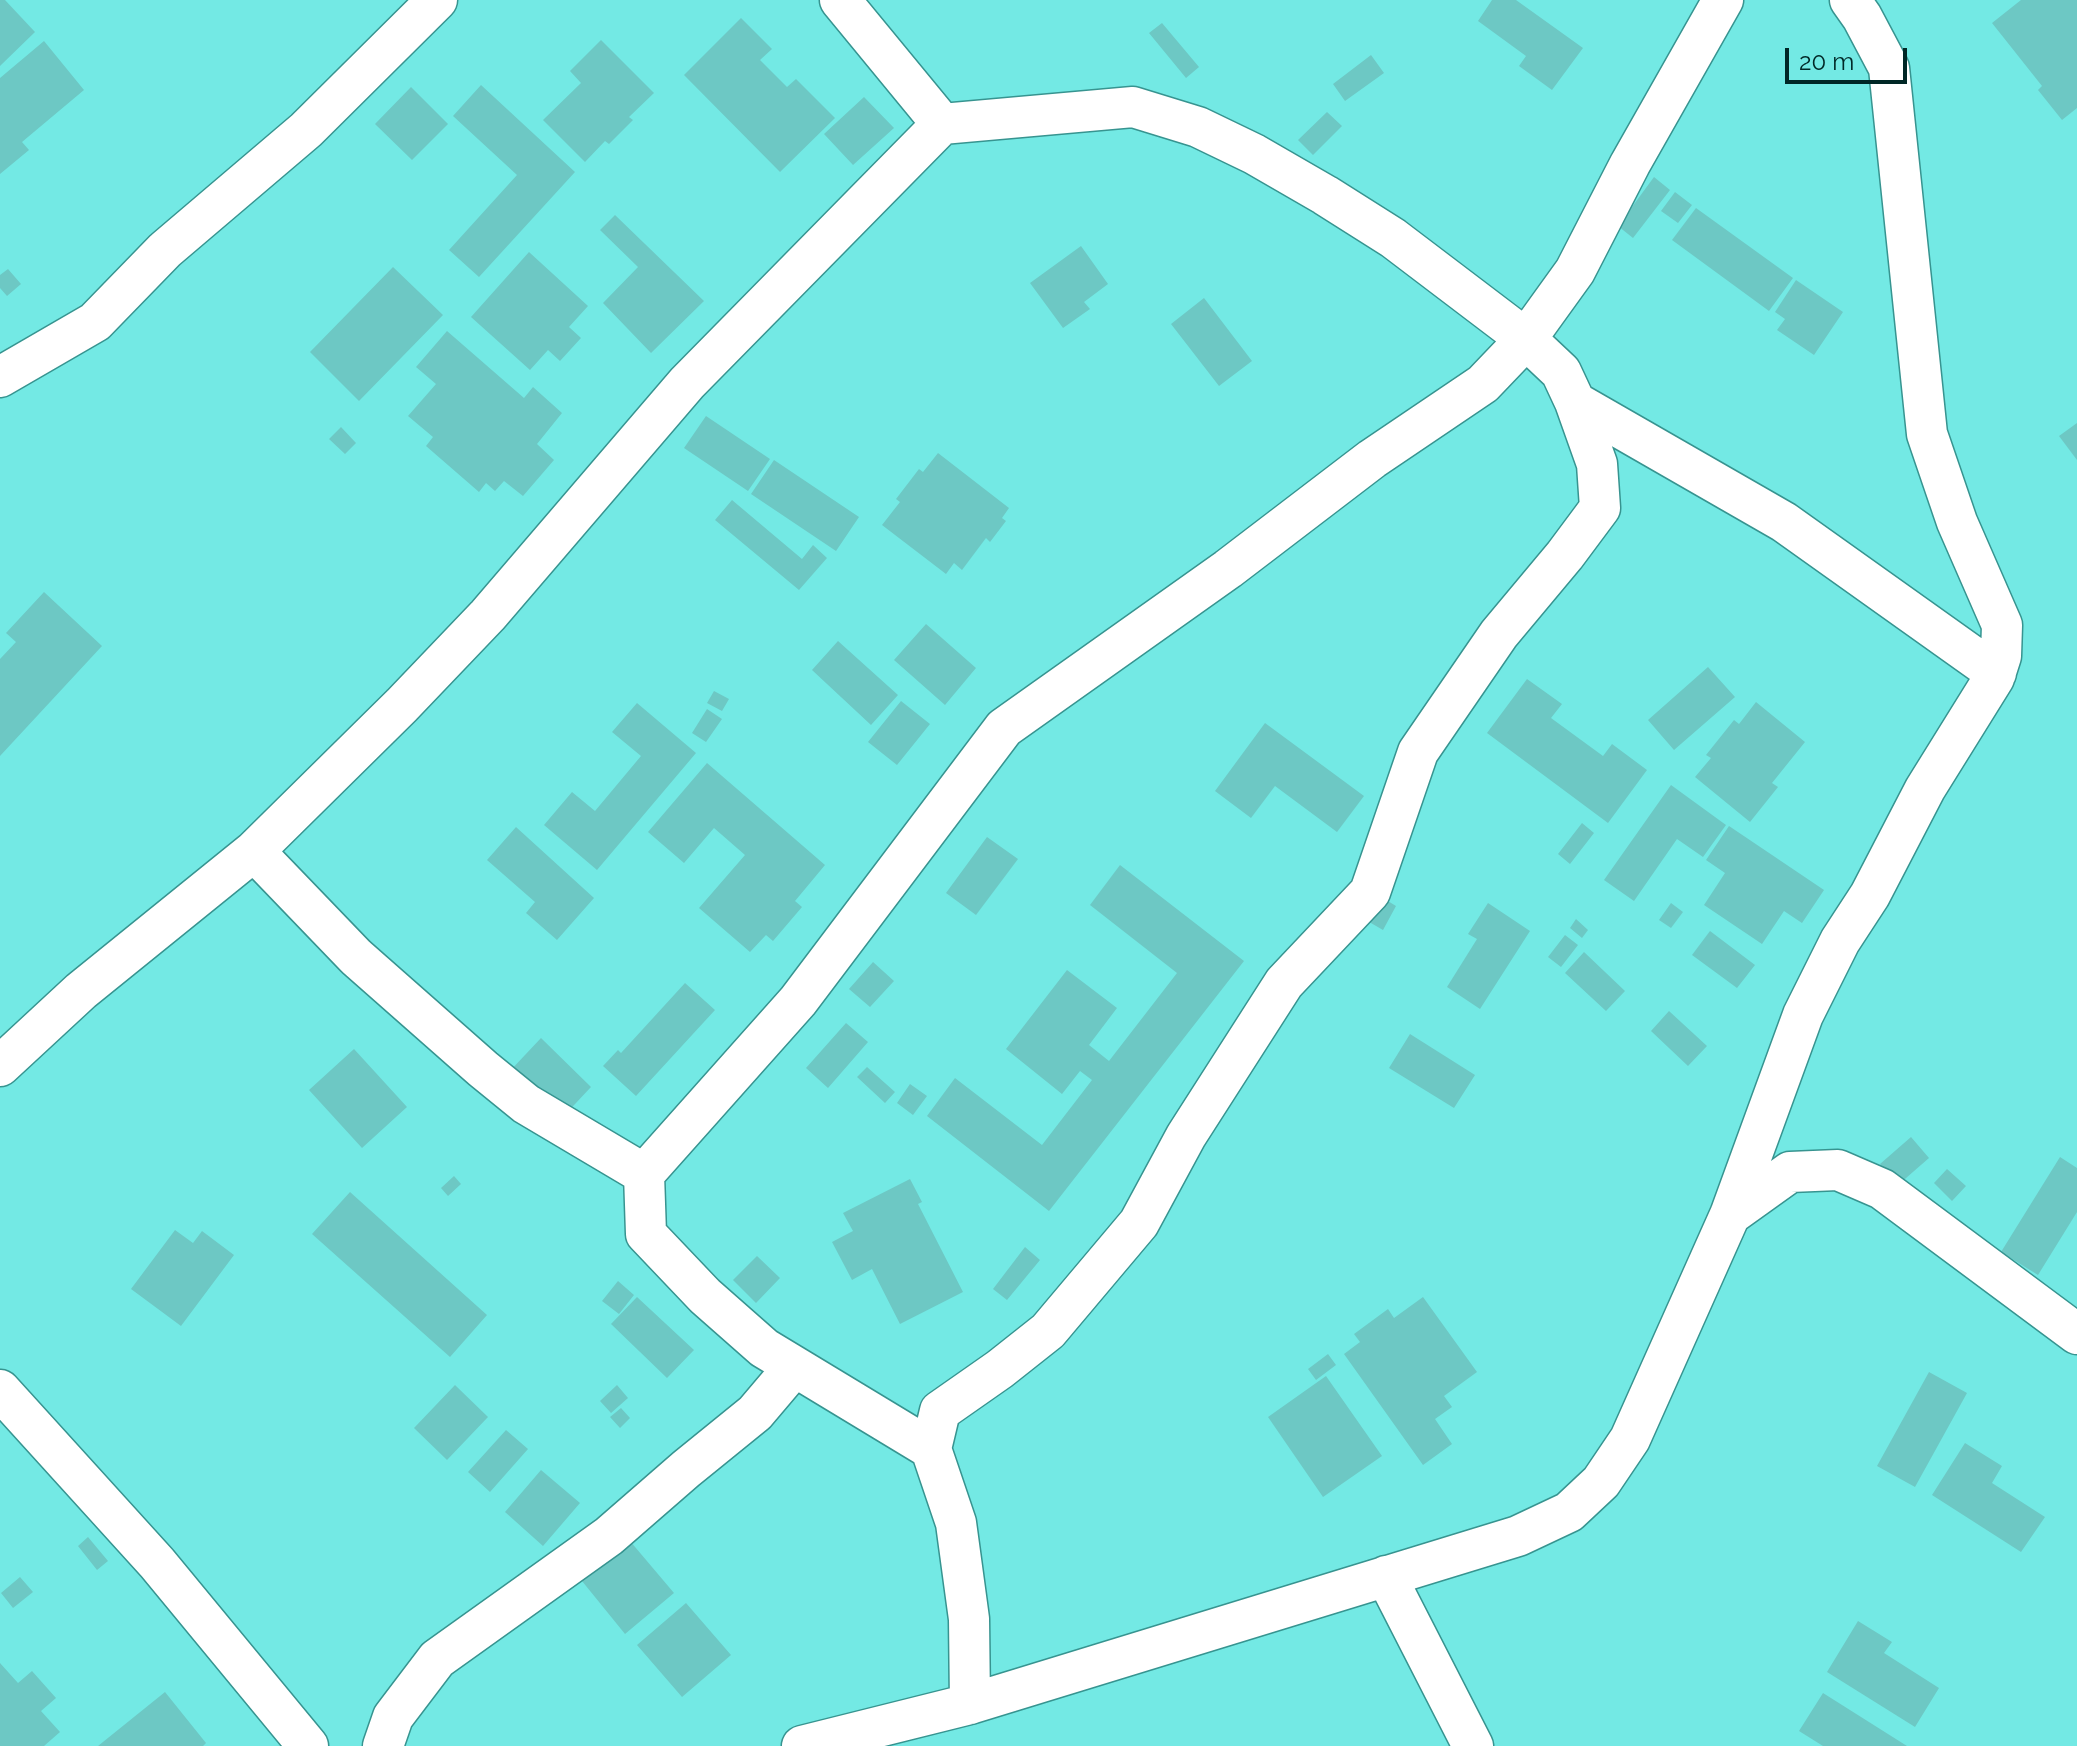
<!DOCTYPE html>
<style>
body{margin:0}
#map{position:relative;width:2077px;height:1746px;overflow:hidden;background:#73e9e4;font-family:Raleway,sans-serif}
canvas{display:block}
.scale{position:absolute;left:1785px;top:48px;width:122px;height:36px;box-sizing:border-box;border:4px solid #002726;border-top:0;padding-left:10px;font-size:24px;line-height:28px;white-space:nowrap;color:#002726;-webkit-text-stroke:6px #73e9e4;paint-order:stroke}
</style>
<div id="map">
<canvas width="2077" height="1746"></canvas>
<div class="scale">20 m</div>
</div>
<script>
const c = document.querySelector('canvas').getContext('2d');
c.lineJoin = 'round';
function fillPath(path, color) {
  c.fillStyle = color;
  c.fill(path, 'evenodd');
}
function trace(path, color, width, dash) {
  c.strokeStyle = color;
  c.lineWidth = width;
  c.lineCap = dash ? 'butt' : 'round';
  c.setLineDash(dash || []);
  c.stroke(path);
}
const building = new Path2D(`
 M0,0H5L35,32L0,66Z
 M1492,0H1516L1583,48L1552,90L1519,66L1526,56L1478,21Z
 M2021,0H2077V108L2062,120L2038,90L2042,86L1992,23Z
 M741,18L772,49L760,60L787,87L796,79L835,118L780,172L684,75Z
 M1162,23L1199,67L1186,78L1149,33Z
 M601,40L654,93L629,117L633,120L609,144L605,141L585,162L543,120L581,83L570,71Z
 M44,41L84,90L22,142L29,150L0,174V78Z
 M1371,55L1384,73L1345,101L1333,84Z
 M481,85L575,172L479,277L449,250L517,175L453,116Z
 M411,87L448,124L412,160L375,124Z
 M864,97L894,128L853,165L824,134Z
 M1327,112L1342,126L1313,155L1298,140Z
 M1654,177L1670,190L1633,238L1618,226Z
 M1675,192L1692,205L1678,223L1661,211Z
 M1696,208L1793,278L1769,311L1672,240Z
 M615,215L704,301L651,353L603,303L638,267L600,230Z
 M1081,246L1108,284L1084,302L1090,309L1063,328L1030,283Z
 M529,252L588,306L569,327L581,338L560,361L548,350L530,370L471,317Z
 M393,267L443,315L359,401L310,352Z
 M8,269L21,284L7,296L0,288V275Z
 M1796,280L1843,312L1814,355L1777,330L1785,319L1775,312Z
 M1204,298L1252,361L1219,386L1171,324Z
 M447,331L524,398L533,387L562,413L537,444L554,460L523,496L504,481L495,491L486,483L479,492L426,446L433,437L408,416L436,384L416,367Z
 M706,416L770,459L748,491L684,448Z
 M2077,423V460L2059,436Z
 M341,427L356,443L345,454L329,439Z
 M938,453L1009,508L1002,518L1006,521L990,542L986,538L962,570L954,563L946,574L882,525L900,502L896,499L919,469L923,472Z
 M774,460L859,517L836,551L751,494Z
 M732,500L802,559L813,545L827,558L799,590L715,520Z
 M44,592L102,646L0,756V659L16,642L6,633Z
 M926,624L976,668L945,705L894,660Z
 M838,641L898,695L871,725L812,670Z
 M1708,667L1735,697L1674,750L1648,720Z
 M1527,679L1562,704L1551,718L1603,756L1612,744L1647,770L1608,823L1487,733Z
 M714,691L729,699L722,711L707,703Z
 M901,701L930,724L897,765L868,742Z
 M1756,702L1805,742L1772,783L1778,787L1750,822L1695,777L1711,758L1706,755L1734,720L1739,724Z
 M637,703L696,753L597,870L544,825L572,792L595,811L641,756L612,732Z
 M707,709L722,719L706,742L692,733Z
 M1265,723L1364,796L1337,832L1275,786L1251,818L1215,791Z
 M707,763L825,865L795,901L802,907L773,941L766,935L750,952L699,908L745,855L714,828L684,863L648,832Z
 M1671,785L1726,825L1703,857L1677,839L1634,901L1604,880Z
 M1582,823L1594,833L1570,864L1558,854Z
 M1729,826L1824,890L1802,923L1784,911L1762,944L1704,905L1725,873L1706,860Z
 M516,827L594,898L557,940L526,913L535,902L487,860Z
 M987,837L1018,859L976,915L946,893Z
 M1120,865L1244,961L1049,1211L927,1116L955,1078L1042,1145L1092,1080L1080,1071L1062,1094L1006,1049L1067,970L1117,1008L1089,1045L1109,1061L1177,973L1090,905Z
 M1378,895L1396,906L1383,930L1364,919Z
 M1488,903L1530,931L1480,1009L1447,987L1477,939L1468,934Z
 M1671,903L1683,912L1671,928L1659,920Z
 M1576,919L1588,930L1582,938L1570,928Z
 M1710,931L1755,965L1737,988L1692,955Z
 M1565,935L1578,945L1561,967L1548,957Z
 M1584,952L1625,991L1606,1011L1565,973Z
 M873,962L894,981L870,1007L849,989Z
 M685,983L715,1010L636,1096L603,1066L618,1050L621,1053Z
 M1669,1011L1707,1046L1688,1066L1651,1031Z
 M846,1023L868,1042L828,1088L806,1068Z
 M1410,1034L1475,1075L1454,1108L1389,1068Z
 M541,1038L591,1087L560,1120L509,1072Z
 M354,1049L407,1107L362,1148L309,1090Z
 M867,1067L895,1092L885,1103L857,1077Z
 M910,1084L927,1096L913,1115L897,1103Z
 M1911,1137L1929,1158L1898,1185L1880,1164Z
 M2060,1157L2077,1168V1212L2038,1275L2001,1252Z
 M1947,1169L1966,1186L1952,1201L1934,1183Z
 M454,1176L461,1184L448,1196L441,1188Z
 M910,1179L922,1202L918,1204L963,1292L900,1324L872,1269L852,1280L832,1242L853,1231L843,1213Z
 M350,1192L487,1315L450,1357L312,1234Z
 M175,1230L193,1243L202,1231L234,1255L181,1326L131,1289Z
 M1025,1247L1040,1260L1007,1300L993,1289Z
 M757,1256L780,1278L756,1303L733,1280Z
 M618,1281L634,1295L619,1314L602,1301Z
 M637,1297L694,1350L667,1378L611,1324Z
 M1423,1297L1477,1372L1444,1396L1452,1407L1435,1419L1452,1444L1423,1465L1344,1354L1360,1342L1354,1334L1388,1309L1394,1318Z
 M1328,1354L1336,1365L1316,1380L1308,1369Z
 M1929,1372L1967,1393L1915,1487L1877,1466Z
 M1326,1376L1382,1456L1323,1497L1268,1417Z
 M455,1385L488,1417L447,1460L414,1428Z
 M617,1385L628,1398L611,1413L600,1401Z
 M621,1408L630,1418L620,1428L610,1417Z
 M506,1430L528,1449L490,1492L468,1472Z
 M1965,1443L2002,1466L1992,1483L2045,1517L2021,1552L1932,1495Z
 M541,1470L580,1503L543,1546L505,1512Z
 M88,1537L108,1561L97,1570L78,1546Z
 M630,1541L674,1593L625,1634L582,1581Z
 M20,1577L33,1592L13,1608L1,1593Z
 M686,1603L731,1655L682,1697L637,1645Z
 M1858,1621L1892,1642L1884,1653L1939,1688L1915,1727L1827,1672Z
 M0,1663L18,1683L32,1671L56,1698L41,1711L60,1732L44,1746H0Z
 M165,1692L206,1743L203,1746H98Z
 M1823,1693L1907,1746H1823L1799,1731Z`);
const minor = new Path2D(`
 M840,0L942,124L1133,107L1198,127L1254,154L1325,195L1393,238L1526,339L1561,372L1575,402L1597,464L1600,508L1565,555L1499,634L1418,752L1370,892L1284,983L1186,1136L1139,1223L1048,1331L1000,1369L940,1411L931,1449L956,1523L969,1619L970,1704
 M0,377L95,322L165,250L306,130L437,0
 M1575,402L1784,522L1996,673
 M0,1066L81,991L254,851
 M644,1174L526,1104L483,1069L356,957L254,851L402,705L488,615L687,383L942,124
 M1730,1215L1790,1172L1838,1170L1882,1189L2077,1334
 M0,1390L157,1563L308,1746
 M931,1449L764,1348L705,1296L646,1234L644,1174L798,1001L1004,728L1228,569L1372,459L1483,384L1526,339L1575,271L1630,164L1723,0
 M1386,1576L1473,1746
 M383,1746L393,1717L437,1659L609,1536L686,1469L755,1413L794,1367
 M802,1746L970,1704L1518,1536L1569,1512L1601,1482L1630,1439L1730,1215L1803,1015L1840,941L1870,895L1925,789L1994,678L2001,656L2002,625L1957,522L1927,434L1889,68L1862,17L1850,0`);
fillPath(building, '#6dc8c4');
trace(minor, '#379490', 43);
trace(minor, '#fff', 40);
</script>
